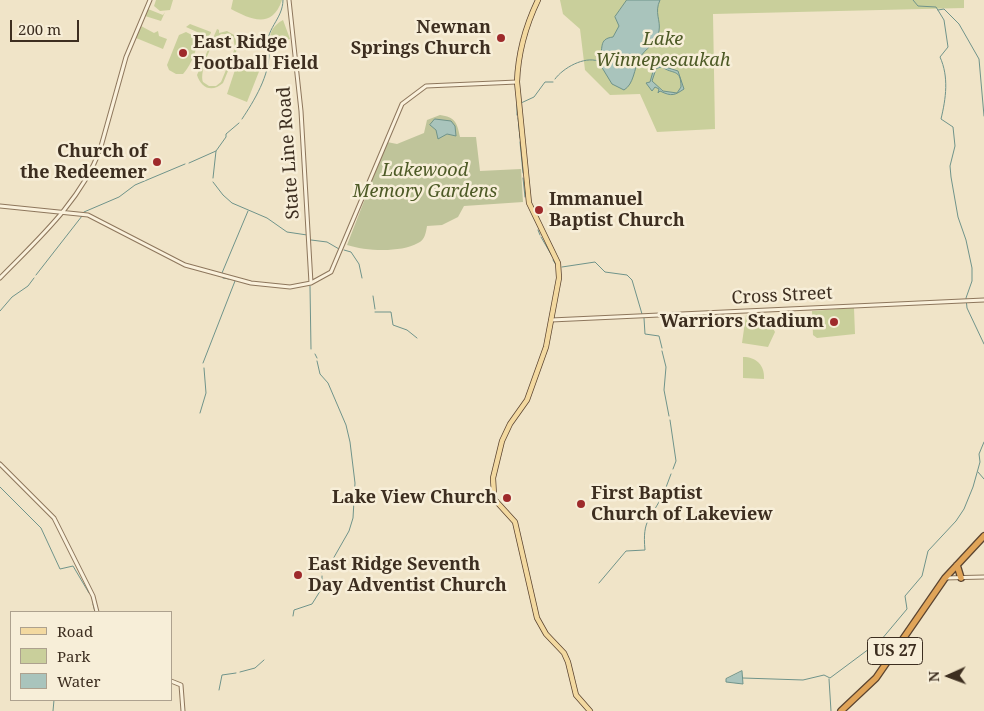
<!DOCTYPE html>
<style>
body{margin:0}
#map{position:relative;width:984px;height:711px;overflow:hidden;background:#f0e4c8;font-family:"Noto Serif",serif}
canvas{display:block}
.legend{position:absolute;left:10px;top:611px;width:162px;height:90px;box-sizing:border-box;background:#f7eed8;border:1px solid #ada18e;margin:0;padding:6px 9px;list-style:none;font-size:15px;color:#3d2e20}
.legend li{display:flex;align-items:center;gap:10px;height:25px}
.legend b{width:25px;border:1px solid #ada18e}
.north{position:absolute;left:924px;top:651px;width:50px;height:50px;-webkit-text-stroke:4px #f7eed8;paint-order:stroke;rotate:268deg;font-size:14px;font-weight:700;line-height:20px;text-align:center;color:#3d2e20}
.north::after{content:'';display:block;margin:auto;width:18px;height:22px;background:#3d2e20;clip-path:polygon(50% 0,100% 100%,50% 72%,0 100%)}
.scale{position:absolute;left:10px;top:20px;width:69px;height:22px;box-sizing:border-box;border:2px solid #3d2e20;border-top:0;padding-left:6px;font-size:15px;line-height:18px;white-space:nowrap;color:#3d2e20;-webkit-text-stroke:4px #f7eed8;paint-order:stroke}
</style>
<div id="map">
<canvas width="984" height="711"></canvas>
<ul class="legend">
<li><b style="height:6px;background:#f3d9a0"></b>Road</li>
<li><b style="height:14px;background:#c9cf9b"></b>Park</li>
<li><b style="height:14px;background:#a9c4bc"></b>Water</li>
</ul>
<div class="north">N</div>
<div class="scale">200 m</div>
</div>
<script>
const c = document.querySelector('canvas').getContext('2d');
c.lineJoin = 'round';
function fillPath(path, color) {
  c.fillStyle = color;
  c.fill(path, 'evenodd');
}
function trace(path, color, width, dash) {
  c.strokeStyle = color;
  c.lineWidth = width;
  c.lineCap = dash ? 'butt' : 'round';
  c.setLineDash(dash || []);
  c.stroke(path);
}
function label(font, color, halo, rows, align = 'center') {
  c.font = font + ' "Noto Serif",serif';
  c.lineWidth = 5;
  c.setLineDash([]);
  c.textBaseline = 'middle';
  c.strokeStyle = halo;
  c.fillStyle = color;
  for (const [text, x, y, turn = 0] of rows) {
    c.save();
    c.translate(x, y);
    c.rotate((+turn || 0) * Math.PI / 180);
    c.textAlign = isNaN(turn) ? turn : align;
    if (halo) c.strokeText(text, 0, 0);
    c.fillText(text, 0, 0);
    c.restore();
  }
}
const green = new Path2D(`
 M156,0H173L170,10L160,11L154,6Z
 M233,0H282C272,30 250,19 231,9Z
 M560,0H964V8L713,14L715,129L657,132L640,94L610,95L585,70L580,29L563,14Z
 M148,9L163,15L165,12L161,21L145,16Z
 M283,20L290,39L271,46C268,34 272,26 283,20Z
 M190,24L211,32V33L208,37L186,27Z
 M141,26L154,33L158,31L159,36L167,39L163,49L136,38Z
 M217,29L219,30V33L227,31L234,35L238,47L223,83C212,93 201,88 197,75ZM221,34H228L233,37L235,48L221,82L216,86H209L203,82C199,72 212,40 221,34Z
 M186,32L196,37C200,46 190,67 183,74H176L169,70L167,65L179,35Z
 M238,61L260,69L247,102L227,94Z
 M854,308L855,334L817,338L813,335L812,311Z
 M746,315H762L769,321L775,332L768,347L742,343Z
 M743,357C756,357 765,365 764,379L743,378Z`);
const cemetery = new Path2D(`
 M440,115C455,117 457,122 460,137H476L480,171L521,169L523,202L464,206L458,217L442,225L427,226C426,232 425,240 418,243C400,253 366,251 347,245L387,142L397,144L424,133L427,120Z`);
const water = new Path2D(`
 M627,0H660C654,13 661,20 659,31C657,44 645,48 639,59C634,69 634,84 624,90L612,84L598,61C605,49 597,39 613,37L619,26L615,17Z
 M659,65L678,71L684,89C675,95 672,97 660,91L658,93L659,89L655,87L652,91L646,83L650,82L654,68ZM662,67C673,75 681,68 681,87L677,93L663,91L652,81L656,69Z
 M435,119L451,121L455,126L456,136L447,134L438,139L436,130L430,125Z
 M742,671L743,684L726,682V679Z`);
const stream = new Path2D(`
 M913,0L918,6L936,7L944,20L948,47L940,57C949,77 946,98 941,119L953,127L955,146L950,166L951,177L958,217L966,240L972,268V281L966,298L967,308L984,344
 M938,10L944,9L959,24L979,59L984,116
 M268,50C264,29 283,20 283,0
 M555,79C563,68 584,56 598,61
 M521,103L534,97L545,82H553
 M517,105V115
 M518,118L520,138
 M242,119C254,101 270,75 269,52
 M520,142L523,173
 M189,163L216,151
 M213,178L216,151L226,137V134L239,123
 M523,178L525,197
 M213,182L223,195L232,203L267,218L287,232L307,235
 M84,212L119,197L135,185L185,164
 M538,230L540,235
 M541,237L552,256
 M311,240L327,242L339,249
 M344,250L351,252L359,264L362,278
 M553,260L556,265
 M562,267L595,262L605,272L627,275L632,280L642,314
 M222,273L248,211
 M36,275L82,216
 M223,278L229,279
 M310,286L311,349
 M373,296L375,309
 M0,311L12,297L28,286L34,278
 M375,312H391L393,325L407,330L417,338
 M644,318L645,334L659,336L662,348
 M662,351L666,367L664,390L669,416
 M315,354L317,358
 M317,361L320,374L328,383L346,425L350,442L355,483L353,518L349,531L333,559L322,572
 M203,363L235,281
 M200,413L206,393L204,368
 M670,420L676,461L673,469
 M978,472L984,479
 M0,487L41,528L60,569L73,566L89,593
 M665,490L671,474
 M599,583L626,551L645,550C642,518 651,520 663,494
 M93,604L95,612
 M293,616L294,610L312,604L322,588V576
 M240,672L255,668L264,660
 M743,678L803,680L824,675L830,678L881,640L907,609L905,596L922,576L928,551L956,521L964,509L973,487L980,462L979,454L984,442
 M829,679L831,711
 M219,690L222,675L236,673
 M53,711L54,700`);
const minor = new Path2D(`
 M289,0L301,111L311,283
 M0,206L88,215L185,265L251,283L290,287L311,283L331,272L402,104L426,86L517,82
 M0,278C38,239 80,202 100,150L126,57L150,0
 M551,320L984,300
 M0,464L54,518L93,596L97,612
 M945,578L984,577
 M171,681L181,685L183,711`);
const major = new Path2D(`
 M538,0C526,25 518,54 517,82L529,203L558,263L559,278L546,347L527,400L510,424L502,441L493,478L494,495L495,500L515,522L537,618L546,634L564,653L568,662L576,695L590,711`);
const highway = new Path2D(`
 M957,565L961,578
 M841,711L876,678L945,578L984,536`);
const markers = [
 [501,38,5,"#9e2a2b"],
 [183,53,5,"#9e2a2b"],
 [157,162,5,"#9e2a2b"],
 [539,210,5,"#9e2a2b"],
 [834,322,5,"#9e2a2b"],
 [507,498,5,"#9e2a2b"],
 [581,504,5,"#9e2a2b"],
 [298,575,5,"#9e2a2b"]
];
const shields = [
 [895,651,55]
];
const shieldNames = [
 ["US 27",895,651]
];
const poiNames = [
 ["Newnan",491,28],
 ["Springs Church",491,49],
 ["East Ridge",193,43,"left"],
 ["Football Field",193,64,"left"],
 ["Church of",147,152],
 ["the Redeemer",147,173],
 ["Immanuel",549,200,"left"],
 ["Baptist Church",549,221,"left"],
 ["Warriors Stadium",824,322],
 ["First Baptist",591,494,"left"],
 ["Church of Lakeview",591,515,"left"],
 ["Lake View Church",497,498],
 ["East Ridge Seventh",308,565,"left"],
 ["Day Adventist Church",308,586,"left"]
];
const parkNames = [
 ["Lake",663,40],
 ["Winnepesaukah",663,61],
 ["Lakewood",425,171],
 ["Memory Gardens",425,192]
];
const streetNames = [
 ["State Line Road",289,153,-94],
 ["Cross Street",782,296,-3]
];
fillPath(green, '#c9cf9b');
fillPath(cemetery, '#bfc49a');
fillPath(water, '#a9c4bc');
trace(water, '#6f938a', 1);
trace(stream, '#6f938a', 1);
trace(minor, '#8d765c', 5);
trace(major, '#5b4430', 6);
trace(highway, '#5b4430', 8);
trace(minor, '#faf1dc', 3);
trace(major, '#f3d9a0', 4.5);
trace(highway, '#e0a458', 5.5);
for (const [x, y, r, color] of markers) {
  const dot = new Path2D();
  dot.arc(x, y, r, 0, 2 * Math.PI);
  c.fillStyle = color;
  c.fill(dot);
  trace(dot, '#f7eed8', 2);
}
for (const [x, y, w] of shields) {
  const box = new Path2D();
  box.roundRect(x - w / 2, y - 13.5, w, 27, 4);
  c.fillStyle = '#f7eed8';
  c.fill(box);
  trace(box, '#3d2e20', 1);
}
label('bold 16px', '#3d2e20', null, shieldNames);
label('bold 18px', '#3d2e20', '#f7eed8', poiNames, 'right');
label('italic 18px', '#4d5a26', '#f7eed8', parkNames);
label('18px', '#3d2e20', '#f7eed8', streetNames);
</script>
